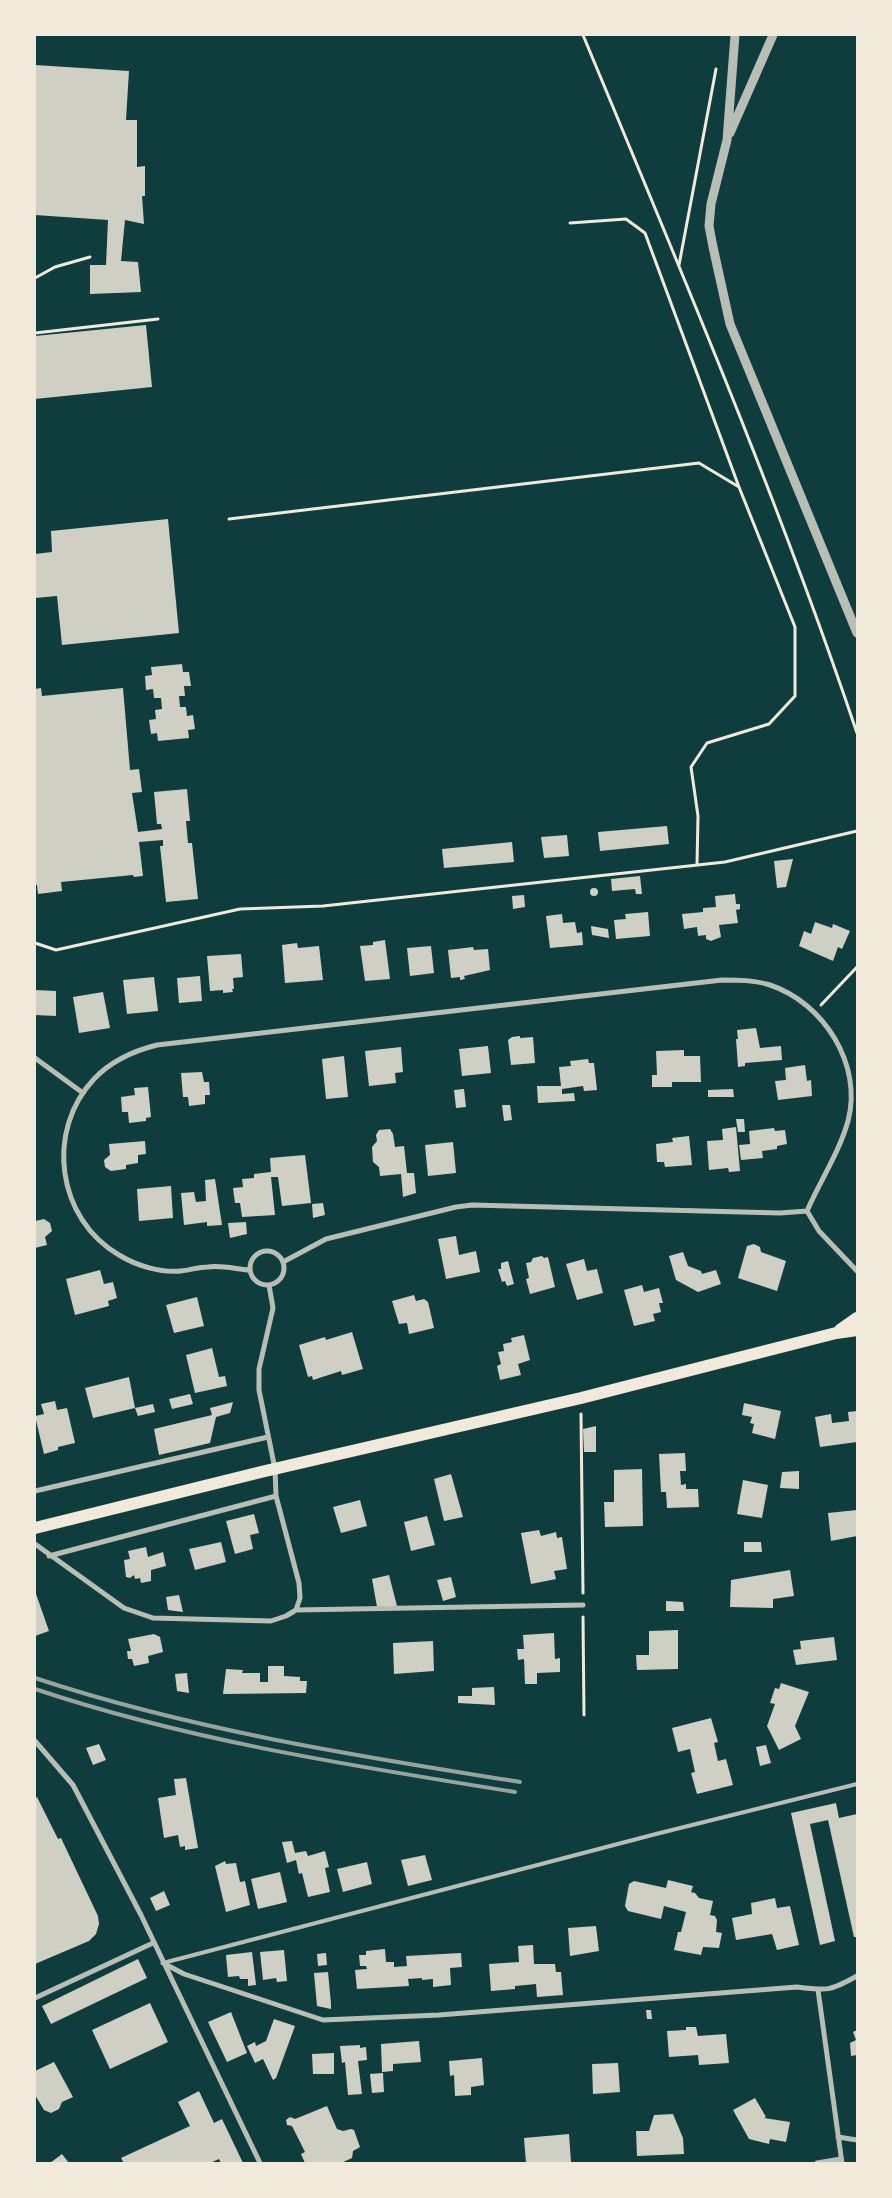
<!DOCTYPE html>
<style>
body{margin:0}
#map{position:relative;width:892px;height:2198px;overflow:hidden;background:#0f3d3e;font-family:"Noto Sans",sans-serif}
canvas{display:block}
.frame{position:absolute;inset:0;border:36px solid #f1e9da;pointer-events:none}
</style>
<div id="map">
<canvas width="892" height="2198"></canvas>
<div class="frame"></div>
</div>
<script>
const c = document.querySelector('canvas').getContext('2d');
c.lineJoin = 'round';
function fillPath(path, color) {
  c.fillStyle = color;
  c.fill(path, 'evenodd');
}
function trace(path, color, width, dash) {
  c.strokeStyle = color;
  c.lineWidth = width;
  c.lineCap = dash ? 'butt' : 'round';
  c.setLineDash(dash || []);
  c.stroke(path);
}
const building = new Path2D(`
 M35,65L129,71L126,120H137V167L145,166V196H142L144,224L125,220L121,261L138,262L141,292L90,294V265H106L108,220L35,215Z
 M146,325L152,387L35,399V336Z
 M168,519L179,633L62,645L57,596L35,598V554L52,552L51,531Z
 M182,664L183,672H189L191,686H184L185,696H179L180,707H186L187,716L193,715L195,729L188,730L189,738L158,741L157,733L151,734L149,720L156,719L155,710L162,709L161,698H154L153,689L146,690L145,676L152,675L151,667Z
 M41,688L42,696L123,688L130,770L139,769L142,792L132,793L138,832L162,829L161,824H157L154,792L187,789L190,821H186L188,843H192L198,899L166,902L160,846H163V840L139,842L143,876L134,877L133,875L61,882L62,891L38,894L37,885H35V689Z
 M667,826L669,844L600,851L598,832Z
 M567,835L569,856L544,858L541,837Z
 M512,842L514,862L444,868L442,849Z
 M793,859L786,887L777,888L774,861Z
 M640,876L642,894H636L635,889L612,891L611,879Z
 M590 892a4 4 0 1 1 8 0a4 4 0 1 1-8 0Z
 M735,894L736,904H740V909L736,910L738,923L719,925L721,937L711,941L706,939V935L698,936L697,927L684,929L682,914L703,912V908L716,907L715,896Z
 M524,895L525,907L513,909L512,896Z
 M648,912L650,936L616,939L614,920L626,919L625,914Z
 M562,914L563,923L575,922L577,933L582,932L583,945L550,948L546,916Z
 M815,922L832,928L833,924L850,931L842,949L838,947L833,961L799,946L804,931L811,934Z
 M591,926L608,929L609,938L592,935Z
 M385,940L390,979L365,981L360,946L373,945V942Z
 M297,943L298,948L319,946L323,980L285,983L282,945Z
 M431,946L434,973L410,976L407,948Z
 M473,947L474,950L488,949L490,970L464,976L465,979L460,980V977L451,978L448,950Z
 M241,954L243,977L233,978L234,989H232L233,992L223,993V990L210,991L207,956Z
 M200,976L202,1001L179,1003L177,978Z
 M154,977L158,1011L127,1014L123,980Z
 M35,990L56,991V1016L35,1015Z
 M103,992L110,1028L79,1033L73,997Z
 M756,1028L760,1048L781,1046L782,1060L745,1063V1066L738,1067L736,1039H738L737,1030Z
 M520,1036V1038L533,1037L535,1063L511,1065L508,1040L512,1037Z
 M488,1046L491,1073L462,1076L459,1049Z
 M401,1047L403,1072L395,1073L396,1083L369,1086L365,1051Z
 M684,1050V1056H700L701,1082H672V1087H652V1075H657L656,1051Z
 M344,1056L348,1097L326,1099L322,1059Z
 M588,1059L589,1063H594L597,1090L584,1091L583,1086L562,1089V1094L574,1093L575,1101L538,1103L537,1086H561L559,1067L571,1066L570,1061Z
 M805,1065L807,1081L811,1080L812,1096L778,1100L775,1081L786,1080L785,1068Z
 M202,1072L204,1082H209L210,1095H205V1104L189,1106L188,1097H183L181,1073Z
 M148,1087L151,1117L146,1118V1121L129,1123L128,1112H122L121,1097L135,1095L134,1088Z
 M464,1089L466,1107L456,1108L454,1090Z
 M733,1089L734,1097H708V1090Z
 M502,1105H510L512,1120L504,1121Z
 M736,1119H744L745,1132H738Z
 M736,1127L740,1171L729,1172L728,1168L709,1170L707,1141L723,1140L722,1129Z
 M774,1128L775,1131L785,1130L787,1144L777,1146V1149L762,1151L763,1158L741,1160L739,1145L750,1144L749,1131Z
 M390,1129L393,1134L395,1147L404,1146L407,1173H414L416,1193L403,1197L401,1174L380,1176L379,1167L373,1162L372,1147L377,1141L376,1135L379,1130Z
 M689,1136L692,1165L665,1167L664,1162H657L656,1144L673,1142L672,1138Z
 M145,1141L146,1154L138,1155V1163L126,1165V1169L111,1171L105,1167L104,1160L110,1155L109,1144Z
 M453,1142L456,1173L428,1176L425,1145Z
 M305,1155L311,1203L282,1206L278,1177H271L275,1215L242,1217L240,1203H235L233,1188L243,1187L242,1179L254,1178V1174L271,1172L270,1158Z
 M215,1179L222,1225L207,1226V1222L184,1225L181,1193L194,1192L196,1202L206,1201L205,1180Z
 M171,1186L173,1218L139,1221L137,1189Z
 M323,1203L325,1215L313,1218L312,1204Z
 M44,1219L50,1223L52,1231L45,1237L47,1245L35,1248V1221Z
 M246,1222L247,1234L230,1238L228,1223Z
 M456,1236L459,1255L476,1251L480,1272L446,1279L438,1239Z
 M754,1244L760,1247L761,1252L786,1261L777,1291L738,1278L747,1246Z
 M683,1252L688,1266L701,1271L702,1274L716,1270L721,1284L698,1292L676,1280L669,1256Z
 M542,1256L544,1258L548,1257L555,1287L530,1294L526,1279L529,1278L526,1263L531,1262L533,1258Z
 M584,1259L587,1271L597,1269L603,1293L577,1300L566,1264Z
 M508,1261L514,1284L507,1286L505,1281L502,1282L498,1269H501V1263Z
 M100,1270L104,1284L113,1282L117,1298L108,1301L109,1306L75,1315L66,1279Z
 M642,1285L644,1292L659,1288L663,1303H659L661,1312L653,1314L655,1321L634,1326L624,1290Z
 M414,1295L416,1301L424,1299L428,1302L434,1328L409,1334L407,1323L399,1324L392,1301Z
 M197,1297L204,1326L174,1333L166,1305Z
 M352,1332L363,1369L342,1375L341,1371L313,1380L312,1376L308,1377L299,1345L325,1337L326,1340Z
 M524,1335L530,1360L518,1364L521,1375L500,1380L497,1366L501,1364L498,1352L504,1351L503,1344L512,1342L511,1338Z
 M212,1348L219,1377L225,1376L227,1386L195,1393L186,1355Z
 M129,1377L135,1408L93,1418L85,1388Z
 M190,1394L193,1404L172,1409L169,1399Z
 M55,1401L57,1410L67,1408L75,1443L58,1447V1450L44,1454L35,1416L44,1414L41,1404Z
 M233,1402L230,1413L216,1417L210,1443L159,1455L154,1429L212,1415L210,1408Z
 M744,1403L781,1411L775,1439L752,1433L754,1424L750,1423L752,1417L742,1415Z
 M153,1404L155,1412L138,1416L135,1408Z
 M857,1411V1442L820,1447L815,1417L831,1414L832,1423L849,1421L848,1412Z
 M596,1426V1452H584L583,1429Z
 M685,1453L686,1471H680L681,1485L686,1484V1489H698L699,1507L667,1508L666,1492H661L659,1454Z
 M642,1469L643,1526L605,1527L604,1502H614V1470Z
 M799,1471V1489L780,1488L782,1472Z
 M451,1474L463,1517L444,1521L434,1479Z
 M743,1480L768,1485L762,1518L737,1514Z
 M360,1500L367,1526L341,1533L333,1507Z
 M857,1510V1536L831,1541L828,1513Z
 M254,1514L259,1533L250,1535L253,1549L235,1554L226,1521Z
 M427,1516L435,1545L411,1551L404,1522Z
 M539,1530L541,1536L556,1532L557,1538L562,1537L567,1569L554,1571L556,1579L531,1584L521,1533Z
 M221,1542L226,1562L195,1570L189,1549Z
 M744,1542H761L762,1552H744Z
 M146,1547L148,1557L163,1552L166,1566L151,1570V1581L141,1583L140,1578L135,1579L134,1575L130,1578L126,1577L124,1560L130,1559L128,1551Z
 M790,1570L794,1596L773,1599V1608L730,1607L731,1580Z
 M389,1575L397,1606L377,1607L372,1579Z
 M451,1577L456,1597L443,1601L437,1580Z
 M35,1591L49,1631L35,1636Z
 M179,1595L183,1612L168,1610L166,1597Z
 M666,1601L683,1602L684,1611H666Z
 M678,1630V1669L637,1670L636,1655H649V1631Z
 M554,1633L555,1659L560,1658V1672L537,1673V1684H525L524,1659L518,1660L517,1649H524L523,1635Z
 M154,1634L160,1637L163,1652L148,1656L149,1663L134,1666L132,1659H128L127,1651H131L128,1639Z
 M834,1637L837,1660L796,1665L793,1650L801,1649L800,1641Z
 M433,1641L434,1671L394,1674L393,1643Z
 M268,1666H284V1676L300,1677V1681H307L306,1693L223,1694L226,1669L243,1670L242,1673H260V1682H268Z
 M187,1673L189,1693L177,1691L175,1674Z
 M781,1683L809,1692L795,1726L801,1739L779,1750L767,1726L775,1704L770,1703L775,1688L779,1689Z
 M494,1687L495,1705L458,1703V1696H472V1688Z
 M711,1718L718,1742L714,1743L718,1761L726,1759L733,1785L697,1794L691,1773L695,1772L690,1749L678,1752L672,1728Z
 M99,1744L106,1760L93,1765L86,1748Z
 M766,1745L771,1763L760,1766L756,1747Z
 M186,1778L198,1848L185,1850V1846L180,1847L178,1835L164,1838L158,1798L176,1795L174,1779Z
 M37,1797L58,1839L61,1838L98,1916L99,1924L96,1934L89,1941L35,1964V1798Z
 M836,1803L839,1818L857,1814V1937H854L828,1820L810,1824L835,1941L820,1945L791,1813Z
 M292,1841L295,1853L306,1851L308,1856L325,1851L329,1867L325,1868L330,1892L308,1897L302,1873L299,1874L296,1860L287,1863L282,1842Z
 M425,1855L432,1880L408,1886L401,1860Z
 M225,1861L226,1864L236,1863L240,1882L245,1881L250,1905L226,1912L215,1866Z
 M367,1862L372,1884L343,1892L337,1869Z
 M280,1872L287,1902L258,1909L251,1879Z
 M668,1880L693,1886L691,1892L695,1893L699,1898L713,1901L710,1915L715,1916L717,1920L716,1932L722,1933L719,1948L703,1947L701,1955L674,1950L678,1932H681L686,1912L664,1906L661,1919L628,1911L625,1906L629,1884L634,1881L666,1888Z
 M164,1891L170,1905L156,1911L150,1898Z
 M775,1898L777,1908L790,1906L799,1945L777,1950L772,1934L736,1940L732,1918L752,1914L751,1903Z
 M596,1926L599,1951L570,1956L568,1928Z
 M533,1945L534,1964H555L556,1972H561L563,1995L537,1997L536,1984L515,1986V1989L491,1991L489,1964L519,1962L518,1946Z
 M385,1949L386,1962H394V1967L407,1966L406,1956L461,1953L462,1967L450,1968L451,1985L433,1987V1979L422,1980V1978L408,1979L409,1986L357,1989L355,1970L367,1969L366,1966H360L359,1955H366V1951Z
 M284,1950L287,1981L277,1982L276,1978L263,1980L260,1952Z
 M252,1952L256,1985L248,1986V1979H240L239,1976L228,1977L226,1955Z
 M326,1953L327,1965L318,1966L317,1954Z
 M138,1959L147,1978L51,2024L42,2006Z
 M328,1972L331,2004V2009L317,2006L314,1973Z
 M150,2003L168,2042L110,2069L92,2030Z
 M646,2010H651L652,2019H647Z
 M231,2012L247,2053L227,2062L208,2022Z
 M274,2019L295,2026L276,2078L273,2080L263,2059L255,2063L247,2046L255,2042L256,2046L266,2041Z
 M686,2027H696L698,2036L726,2034L729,2063L699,2065L698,2055L669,2057L667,2031L686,2030Z
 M857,2030V2055L851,2056L850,2043L856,2040L853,2032Z
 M419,2041L421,2062L393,2064V2071L382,2072L381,2044Z
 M360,2045V2048L366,2047L367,2060L358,2061L362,2094L348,2095L345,2062L342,2063L340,2046Z
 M334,2053V2074H313L312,2054Z
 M482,2058L484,2085L471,2087V2095L455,2096L454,2075L450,2076L449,2061Z
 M54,2062L73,2097L62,2102L59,2109L51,2113L44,2110L35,2095V2071Z
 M618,2063L620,2092L593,2094L592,2064Z
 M383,2073L384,2092L372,2093L370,2074Z
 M199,2091L214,2123L222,2119L243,2163H221L219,2159L210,2163H124L121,2158L190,2126L178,2102Z
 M755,2098L766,2117L764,2118L790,2122L786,2142L770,2139L769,2144L749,2139L733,2110Z
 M327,2106L337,2129L343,2131L351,2129L354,2130L360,2147L353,2151L352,2158L341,2163H305L301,2154L305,2152L292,2126L287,2125L286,2120L290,2117L295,2119Z
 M673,2114L683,2138L684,2154L637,2156L636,2131H649L654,2115Z
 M569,2134L571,2162L526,2163L524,2138Z
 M62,2154L69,2163H50Z`);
const path = new Path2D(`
 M583,35C679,266 777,496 857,733
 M570,223L626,219L645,233L739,487
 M679,265L716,69
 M35,278L55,267L90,257
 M35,333L158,319
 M229,519L699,463L739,487L795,627V696L769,724L707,743L691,767L698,816L697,865
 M35,943L56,950L240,909L323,906L725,862L857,831
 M821,1005L857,967
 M581,1414L583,1593
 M583,1617L584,1715`);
const service = new Path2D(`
 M163,1963L656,1834L857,1784`);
const minor = new Path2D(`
 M35,1058L83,1093
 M807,1211L819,1231L857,1271
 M250 1268a17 17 0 1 1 34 0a17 17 0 1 1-34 0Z
 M283,1262L326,1239L456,1207L472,1205L780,1213L807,1211
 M249,1270C236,1269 221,1265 208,1267C199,1267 190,1270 181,1271C161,1273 137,1266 119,1255C57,1219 45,1131 94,1079C111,1061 133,1051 157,1045L722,980C738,980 754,980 770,985C824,1003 863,1065 848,1121C839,1153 820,1181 807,1211
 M35,1491L268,1437
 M35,1544L124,1608L153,1618L271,1621L286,1616L296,1610L300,1598L299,1583L276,1496L275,1469L259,1390V1369L273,1308L269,1285
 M49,1556L276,1496
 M296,1610L583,1605
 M35,1741L73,1785L141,1915L260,2163
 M163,1963L184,1974L323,2020L439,2015L797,1987C828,1991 830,1991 857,1976
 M818,1990L842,2163
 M35,1998L153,1943
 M838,2137L857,2140
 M817,2163L841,2159`);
const tertiary = new Path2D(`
 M735,35L727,140L711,204L709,226L713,247L730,324L857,633
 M730,133L773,35`);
const primary = new Path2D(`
 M840,1330L857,1318
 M35,1528L261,1472L581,1398L836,1333L857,1330`);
const rail = new Path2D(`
 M35,1678C192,1730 357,1756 520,1782
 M35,1689C190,1741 354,1766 515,1792`);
fillPath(building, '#cfcfc3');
trace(path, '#f1e9da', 3);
trace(service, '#b8beb3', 4);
trace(minor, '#b8beb3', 5);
trace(tertiary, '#b8beb3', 9);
trace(primary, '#f1e9da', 12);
trace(rail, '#97a49c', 4);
</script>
